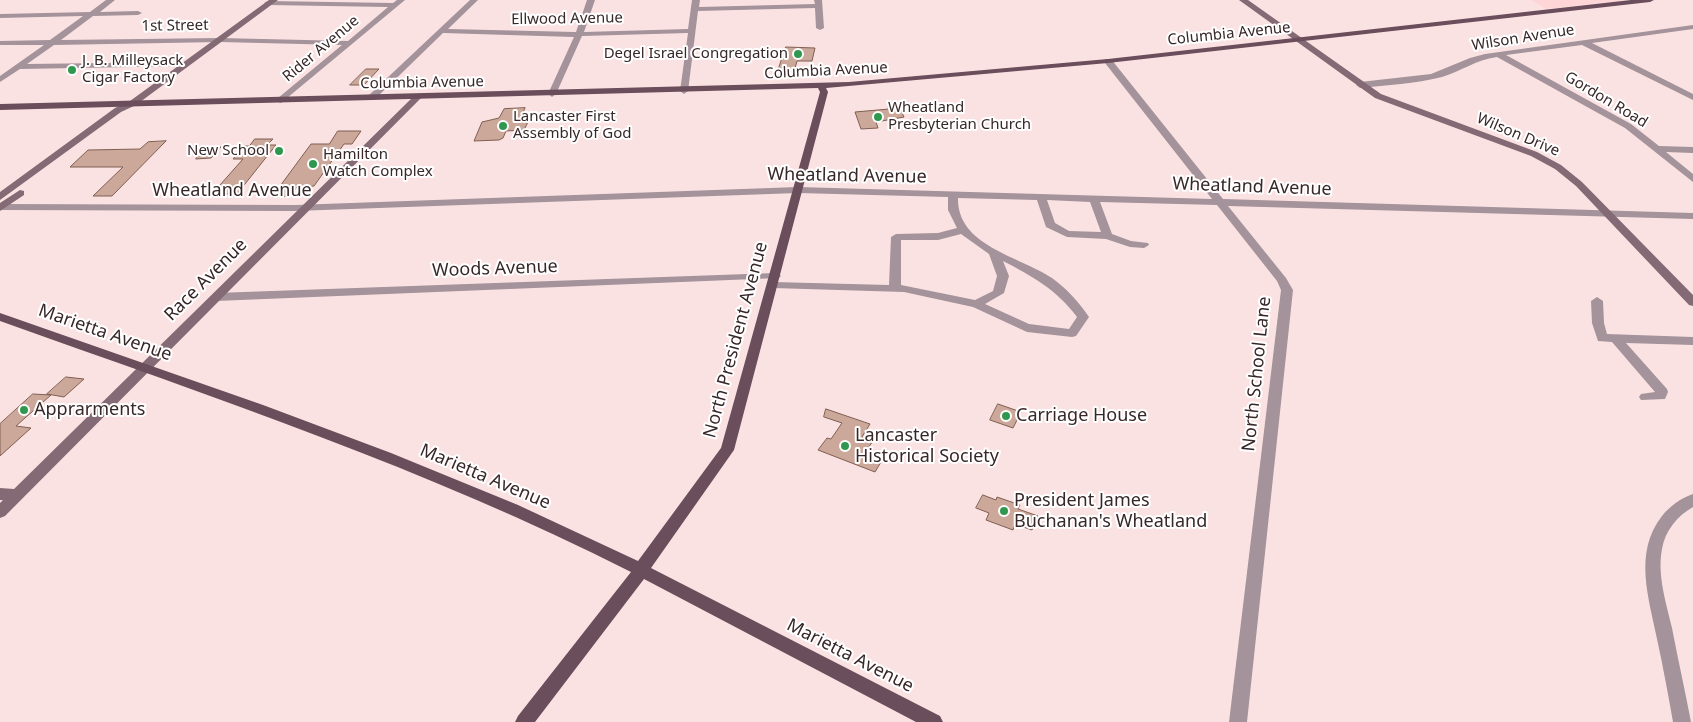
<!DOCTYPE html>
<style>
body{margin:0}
canvas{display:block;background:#fbe2e2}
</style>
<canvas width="1693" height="722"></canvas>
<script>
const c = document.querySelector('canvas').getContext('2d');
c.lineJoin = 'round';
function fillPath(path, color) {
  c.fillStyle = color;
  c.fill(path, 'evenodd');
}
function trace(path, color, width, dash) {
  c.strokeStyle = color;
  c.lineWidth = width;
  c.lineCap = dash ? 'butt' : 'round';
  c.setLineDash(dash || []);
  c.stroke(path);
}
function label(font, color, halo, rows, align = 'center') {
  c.font = font + ' "Noto Sans",sans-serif';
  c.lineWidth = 4;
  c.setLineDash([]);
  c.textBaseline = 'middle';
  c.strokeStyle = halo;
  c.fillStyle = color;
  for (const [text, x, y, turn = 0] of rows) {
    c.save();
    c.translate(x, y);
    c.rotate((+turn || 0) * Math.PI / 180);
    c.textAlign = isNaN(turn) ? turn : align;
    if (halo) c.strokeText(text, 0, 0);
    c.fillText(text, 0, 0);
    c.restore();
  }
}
const built = new Path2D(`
 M1531,0H1629L1546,9Z`);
const building = new Path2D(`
 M786,47L815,48L812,61H797L794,72L778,71Z
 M366,69H379L364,85H350Z
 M899,106L904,117L876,122L878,128L861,129L855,112L889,109L888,107Z
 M525,108L519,122H528L524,130L506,131L503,138L499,140L474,141L482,122L499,118L504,109Z
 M338,131H361L352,144H344L314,186L297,187L290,196L272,197L311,144H329Z
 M255,139H273L267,145H276L237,194H212L243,159H233L244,146H249Z
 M166,141L112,196H93L123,167H70L88,150L140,149L148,142Z
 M206,147H221L211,158L196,159Z
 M66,377L84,379L64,397L47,394Z
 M33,394L51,395L16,426L31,428L0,456V424Z
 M998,404L1021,412L1013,428L990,420Z
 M826,409L870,424L862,437L873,441L866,451L884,457L875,472L818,450L827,438L831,439L842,423L824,417Z
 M983,495L996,500L997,497L1020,505L1018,509L1038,516L1032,530L1015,524L1013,530L986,520L989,513L976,508Z`);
const street = new Path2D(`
 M106,0H115L100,12L138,11L142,13L138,15L93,16L61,40L220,38L348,41L388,7L268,5L264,3L268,1L393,3L397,0H405L281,103L278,102V98L342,45L220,42L54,45L27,64L186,62L190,64L186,66L20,69L0,82V76L44,45H0V41L50,40L83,16L0,18V14L90,12Z
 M470,0H478L448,29L576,32L587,0H595L584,32L688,29L692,0H700L699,7L815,4L814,0H822L824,28L820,30L816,28L815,8L698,11L688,91L684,94L680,91L688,33L582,36L556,94L552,97L548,94L574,37L443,33L374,100H368V96Z
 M1693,25V29L1592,43L1693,94V100L1582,45L1506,55L1631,124L1659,146L1693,147V153L1666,152L1693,174V182L1625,128L1497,57C1475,60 1462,71 1442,77C1415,84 1387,85 1360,88L1356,85L1360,82L1431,74L1470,58L1485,54Z
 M1105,59H1111L1223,199L1693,213V219L1228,206L1286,278L1293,290L1247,722H1229L1281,290L1277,281L1217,205L1100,202L1112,234L1131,241L1148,243L1149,245L1144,248L1130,247L1106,239L1067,237L1046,227L1037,200L958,198C957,246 1019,256 1052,278C1066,288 1079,302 1089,317L1076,336L1072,337L1027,332L973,307L904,292L773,288L767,285L773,282L889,285L891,237L896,234L938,233L957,228L948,210V197L798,193L295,211L0,210V204L295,205L798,187L1212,199L1105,63ZM1047,200L1090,202L1101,232L1069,231L1055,223ZM961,234L989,254L997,276L993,291L975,300L901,285V240H938ZM1003,261C1032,276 1057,290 1077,317L1069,329L1029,324L985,304L1004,293L1009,276Z
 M775,273L779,274L781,276L779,278L216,301L210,297L216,293Z
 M1597,297L1603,301L1604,323L1607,334L1693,337V345L1626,343L1667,389L1668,392L1665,399L1641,400L1639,397L1641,394L1655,392L1612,342L1598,341L1592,323L1591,301Z
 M1693,494V507C1677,516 1665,531 1662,549C1657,575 1666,602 1672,628C1678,659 1685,691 1691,722H1673C1668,694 1663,666 1657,639C1649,598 1633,553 1662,516C1670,506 1681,498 1693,494Z`);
const secondary = new Path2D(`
 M269,0H278L136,105L121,112L0,200V192L115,108L130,101Z
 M1239,0H1248L1381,94L1537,152L1561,165L1582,182L1693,295V306L1689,305L1576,186L1555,169L1531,156L1375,98Z
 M415,95L422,97L5,516L0,518V503L3,500H0V488L14,489Z
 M20,190L24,191V195L0,211V203Z`);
const primary = new Path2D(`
 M1631,0H1654L1650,2L1108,63L826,88L828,92L734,450L651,568L940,716L943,722H916L644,579L535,722H515L518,716L631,572C428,469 213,397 0,321V313L263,405L391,453L518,505L638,561L721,448L820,92L818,88L0,110V104L849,82L1108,59Z`);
const markers = [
 [798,54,5,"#30974e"],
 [72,70,5,"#30974e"],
 [878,117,5,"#30974e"],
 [503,126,5,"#30974e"],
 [279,151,5,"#30974e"],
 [313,164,5,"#30974e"],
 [24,410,5,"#30974e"],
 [1006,416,5,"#30974e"],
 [845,446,5,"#30974e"],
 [1004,511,5,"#30974e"]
];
const farStreetnames = [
 ["Ellwood Avenue",567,19,-1],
 ["1st Street",175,26,-1],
 ["Columbia Avenue",1229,34,-6],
 ["Wilson Avenue",1523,38,-9],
 ["Rider Avenue",321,49,-40],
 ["Columbia Avenue",826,71,-3],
 ["Columbia Avenue",422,83,-1],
 ["Gordon Road",1606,100,31],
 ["Wilson Drive",1518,135,23]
];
const farPoinames = [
 ["Degel Israel Congregation",788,54,"right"],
 ["J. B. Milleysack",82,61],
 ["Cigar Factory",82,78],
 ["Wheatland",888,108],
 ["Presbyterian Church",888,125],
 ["Lancaster First",513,117],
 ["Assembly of God",513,134],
 ["New School",269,151,"right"],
 ["Hamilton",323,155],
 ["Watch Complex",323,172]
];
const streetNames = [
 ["Wheatland Avenue",847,176,1],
 ["Wheatland Avenue",1252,187,2],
 ["Wheatland Avenue",232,191],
 ["Woods Avenue",495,269,-2],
 ["Race Avenue",206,280,-45],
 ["Marietta Avenue",105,333,19],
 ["North President Avenue",736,340,-75],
 ["North School Lane",1257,374,-84],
 ["Marietta Avenue",485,477,23],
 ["Marietta Avenue",850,656,27]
];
const poiNames = [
 ["Apprarments",34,410],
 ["Carriage House",1016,416],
 ["Lancaster",855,436],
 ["Historical Society",855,457],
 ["President James",1014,501],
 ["Buchanan's Wheatland",1014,522]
];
fillPath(built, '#ffd6d7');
fillPath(building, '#cba899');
trace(building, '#7f5f52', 1);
fillPath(street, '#a4939b');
fillPath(secondary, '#836a75');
fillPath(primary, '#6a4e5b');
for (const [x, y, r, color] of markers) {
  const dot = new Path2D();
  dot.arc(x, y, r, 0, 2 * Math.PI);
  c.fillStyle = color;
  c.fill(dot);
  trace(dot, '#fff', 2);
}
label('15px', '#372728', '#fff', farStreetnames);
label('15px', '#372728', '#fff', farPoinames, 'left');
label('18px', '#372728', '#fff', streetNames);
label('18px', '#372728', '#fff', poiNames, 'left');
</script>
